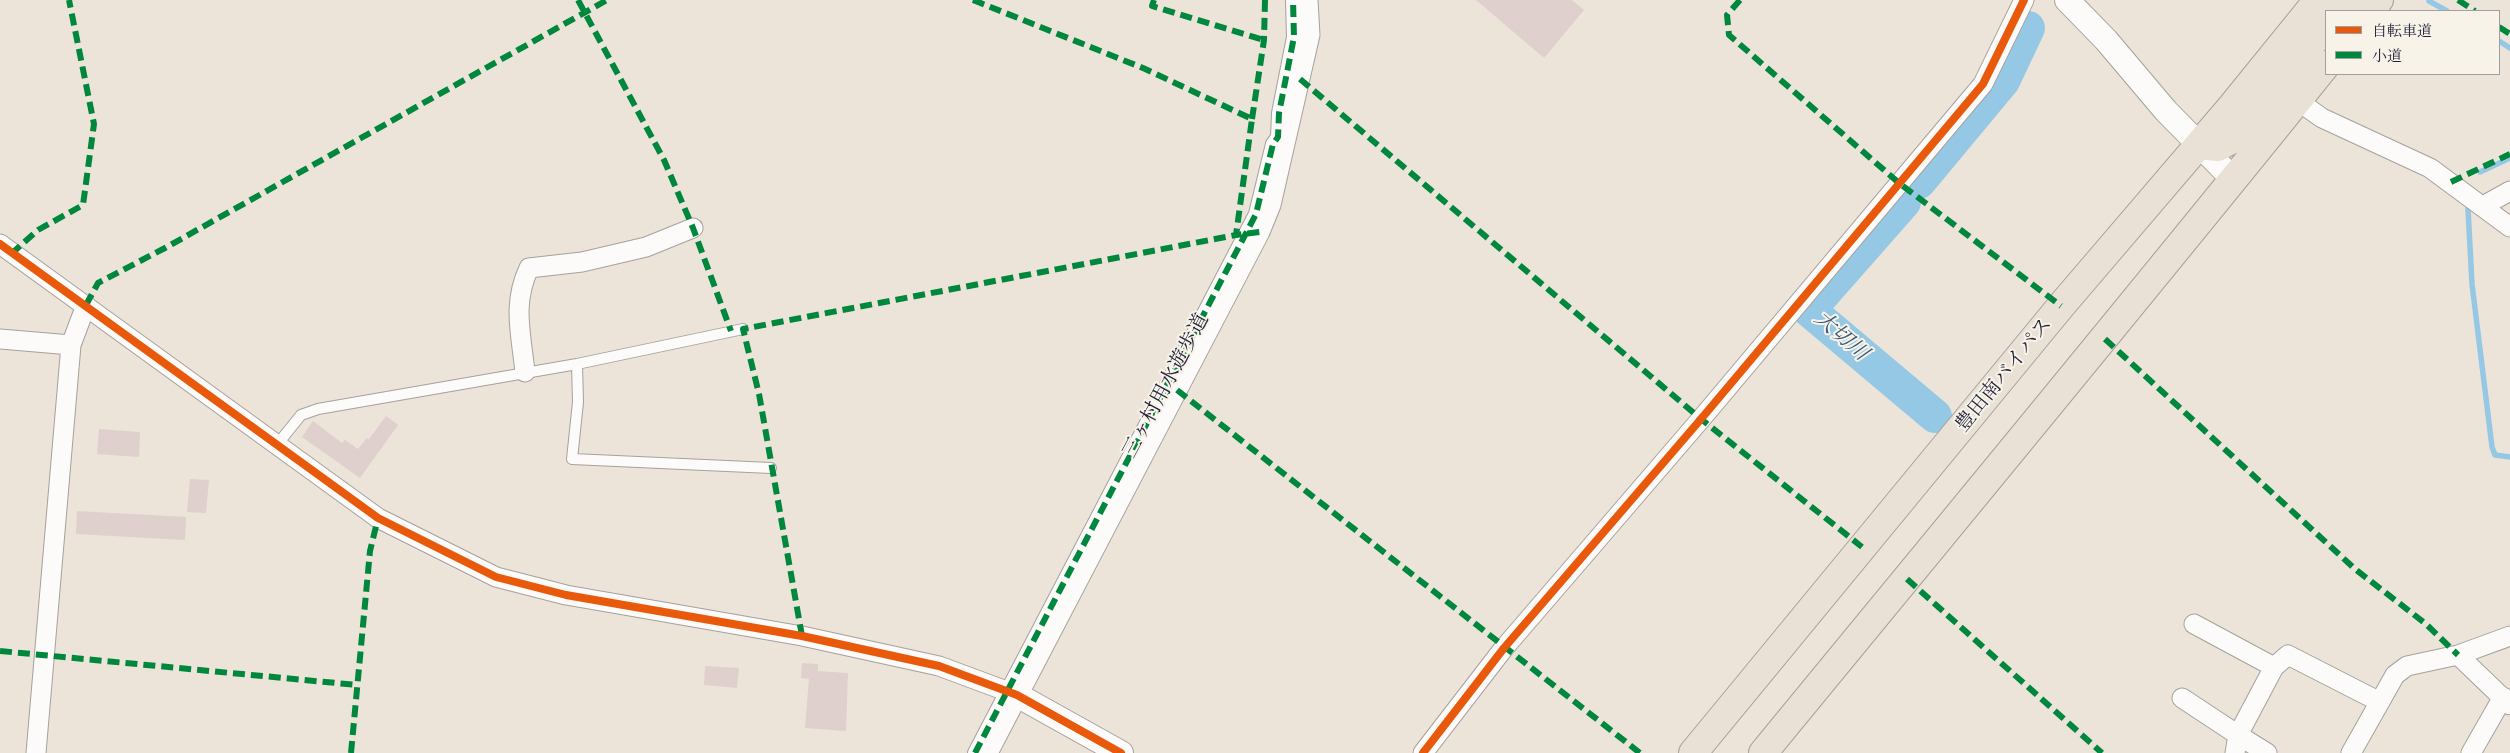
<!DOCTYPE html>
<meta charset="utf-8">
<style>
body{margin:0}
#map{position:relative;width:2510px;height:753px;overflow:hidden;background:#ece4d8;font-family:"EB Garamond","Noto Serif JP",serif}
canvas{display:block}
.legend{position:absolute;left:2325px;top:10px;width:175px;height:65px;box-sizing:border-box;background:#f7f3e8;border:1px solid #a29fa3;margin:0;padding:6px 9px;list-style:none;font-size:15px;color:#22223b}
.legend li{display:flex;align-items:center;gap:10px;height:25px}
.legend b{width:25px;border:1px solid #a29fa3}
</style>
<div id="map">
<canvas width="2510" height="753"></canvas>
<ul class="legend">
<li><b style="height:6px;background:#e8590c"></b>自転車道</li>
<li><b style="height:6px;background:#00873e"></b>小道</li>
</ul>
</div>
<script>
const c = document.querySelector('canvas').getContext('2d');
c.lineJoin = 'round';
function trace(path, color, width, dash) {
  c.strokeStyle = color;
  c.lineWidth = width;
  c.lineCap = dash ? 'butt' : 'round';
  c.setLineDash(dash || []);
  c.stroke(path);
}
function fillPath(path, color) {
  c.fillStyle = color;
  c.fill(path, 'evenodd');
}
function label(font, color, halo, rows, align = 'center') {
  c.font = font + ' "EB Garamond","Noto Serif JP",serif';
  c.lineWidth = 4;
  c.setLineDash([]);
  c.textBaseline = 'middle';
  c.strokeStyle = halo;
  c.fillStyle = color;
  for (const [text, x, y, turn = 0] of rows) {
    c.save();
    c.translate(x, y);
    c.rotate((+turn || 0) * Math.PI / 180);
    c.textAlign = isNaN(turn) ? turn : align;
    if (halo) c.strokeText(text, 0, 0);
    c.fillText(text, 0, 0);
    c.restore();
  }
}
const stream = new Path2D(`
 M2429,1L2447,11
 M2499,41L2510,48
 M2480,172L2510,158
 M2468,209L2472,284L2492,447L2495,455L2510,457`);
const river = new Path2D(`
 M1919,182L2003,81L2028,28
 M1904,202L1809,310L1935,416`);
const building = new Path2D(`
 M1476,0H1572L1584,10L1544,58Z
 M386,416L398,425L360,478L302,437L313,421L342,443L345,440L358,449L367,438L369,439Z
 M99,429L140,432L139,457L97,454Z
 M190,479L209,480L206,513L187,512Z
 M77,511L186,517L185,540L76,534Z
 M802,663L818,664V671L848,673L846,731L805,728L809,679L801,678Z
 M705,666L739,668L737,688L704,685Z`);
const service = new Path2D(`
 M577,364L578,402L572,459L771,468
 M276,446L301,415L318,409L577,364L743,329`);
const pedestrian = new Path2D(`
 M975,753L1256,214L1273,144L1278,137L1279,113L1294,37L1293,0`);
const minor = new Path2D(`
 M2298,101L2322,118L2430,168L2510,227
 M2483,206L2510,191
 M0,244L378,518L496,577L566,595L802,636L939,666L1017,695
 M0,339L71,345
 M525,372C521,333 512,304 529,268L582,262L646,247L693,228
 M2194,624L2274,667
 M2458,655L2510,705
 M2182,698L2238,735L2274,667L2288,655L2380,702
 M36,753L71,345L86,305
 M988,753L1260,232L1271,205L1310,35L1308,0
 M1423,753L1504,648L1701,419L1983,84L2024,0
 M2235,753L2238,735L2267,753
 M2351,753L2395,675L2407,666L2458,655L2510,636
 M2471,753L2503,697`);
const tertiary = new Path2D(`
 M2067,0L2106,40L2166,111L2233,179
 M1017,695L1121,753`);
const trunk = new Path2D(`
 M2339,11L2348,0
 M2370,11L2379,0
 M2199,145L2218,147L2233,139L2326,26
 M1693,753L2061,306L2232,106L2318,0
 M1763,753C1951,524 2140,296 2326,65`);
const quiet = new Path2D(`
 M578,0L664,160L693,228L731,331
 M973,0L1143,68L1252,119L1236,235L1260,232
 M1154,0L1152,6L1264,40
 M1740,0L1727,15L1729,35L1899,183L2061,306
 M2458,0L2475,11
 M2499,27L2510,34
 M1300,79L1701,419L1862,547
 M1252,119L1264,40L1265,0
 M2451,182L2510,154
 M11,254L38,230L83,205L94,124L69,0
 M86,305L98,283L165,248L607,0
 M2105,339L2355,569L2426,624L2458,655
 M1177,390L1640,753
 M1907,579L2102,753
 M802,636L759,394L743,329L1236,235
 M0,651L357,685
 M351,753L370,551L378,518
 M975,753L1256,214L1273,144L1278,137L1279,113L1294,37L1293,0`);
const cycleway = new Path2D(`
 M0,244L378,518L496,577L566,595L802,636L939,666L1017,695L1121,753
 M1423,753L1504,648L1701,419L1983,84L2024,0`);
const streetNames = [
 ["豊田南バイパス",2004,375,-51],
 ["三ヶ村用水遊歩道",1166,386,-62]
];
const waterNames = [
 ["大切川",1841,336,41]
];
trace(stream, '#95c8e5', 5.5);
trace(river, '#95c8e5', 34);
fillPath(building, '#dfcfcd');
trace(service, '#a5a19d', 12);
trace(pedestrian, '#a5a19d', 16);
trace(minor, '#a5a19d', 21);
trace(tertiary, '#a5a19d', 26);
trace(trunk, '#a5a19d', 30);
trace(service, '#fcfbf9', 10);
trace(pedestrian, '#fcfbf9', 14);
trace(minor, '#fcfbf9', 19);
trace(tertiary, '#fcfbf9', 24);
trace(trunk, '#e9e1d5', 28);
trace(quiet, '#00873e', 6, [12, 6]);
trace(cycleway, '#e8590c', 8);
label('20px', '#22223b', '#f7f3e8', streetNames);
label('italic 21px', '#3d5878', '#f7f3e8', waterNames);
</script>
